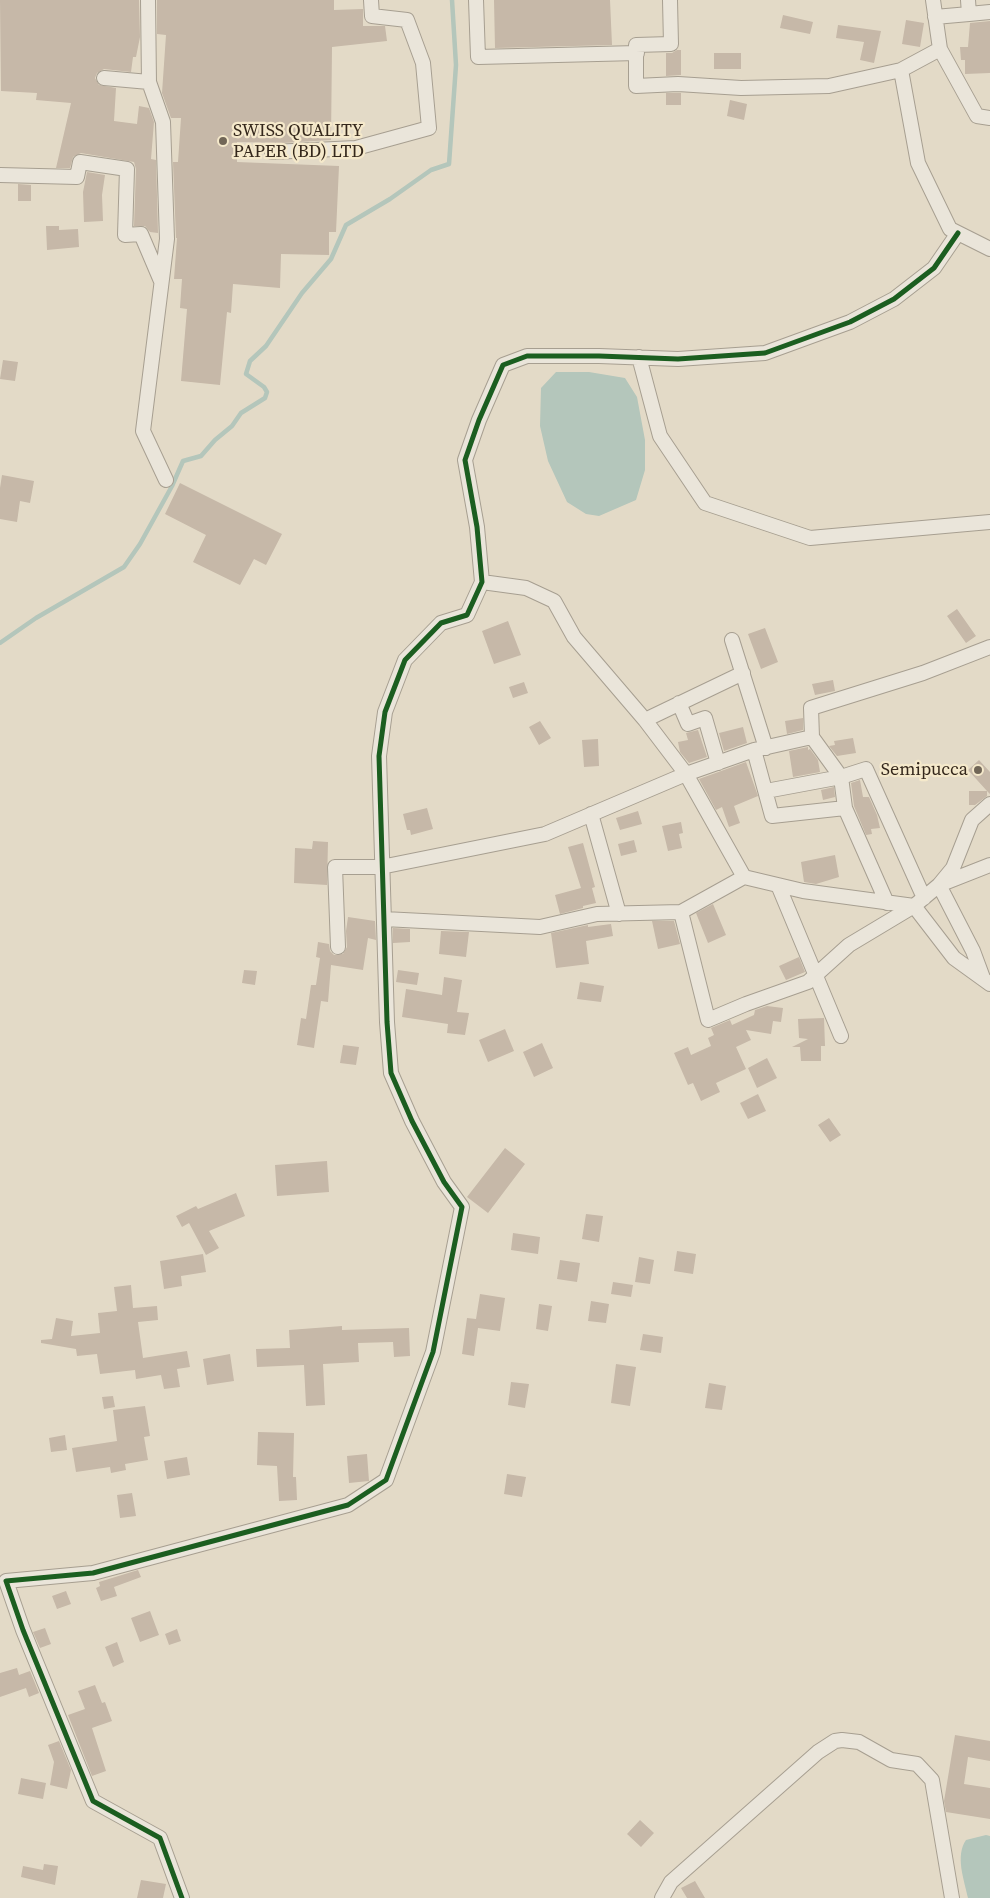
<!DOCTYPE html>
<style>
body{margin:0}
canvas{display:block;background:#e3dac7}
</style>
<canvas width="990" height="1898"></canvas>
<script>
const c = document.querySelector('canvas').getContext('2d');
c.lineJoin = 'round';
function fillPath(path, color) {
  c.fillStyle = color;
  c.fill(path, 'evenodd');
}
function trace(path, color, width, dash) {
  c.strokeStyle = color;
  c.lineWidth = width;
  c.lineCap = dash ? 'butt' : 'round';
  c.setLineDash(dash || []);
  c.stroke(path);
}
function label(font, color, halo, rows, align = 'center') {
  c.font = font + ' "Source Serif 4",serif';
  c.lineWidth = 4.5;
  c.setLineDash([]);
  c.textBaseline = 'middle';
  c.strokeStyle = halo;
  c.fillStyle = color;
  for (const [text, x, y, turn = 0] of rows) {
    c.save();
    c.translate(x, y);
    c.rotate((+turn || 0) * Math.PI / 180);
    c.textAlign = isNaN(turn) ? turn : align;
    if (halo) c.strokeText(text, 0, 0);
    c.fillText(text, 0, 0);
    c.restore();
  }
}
const water = new Path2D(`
 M556,372H589L625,378L637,397L645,440V470L636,500L599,516L586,514L567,502L548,461L540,426L541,388Z
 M986,1835L990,1836V1898H968C964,1879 955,1856 966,1840Z`);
const stream = new Path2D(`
 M0,643L36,618L124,567L140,544L172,486L183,461L201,456L215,440L232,426L241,413L265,398L267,392L264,387L246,374L250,361L266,346L302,293L331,259L346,225L390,199L431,170L449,164L456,65L452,0`);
const building = new Path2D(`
 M0,0H139L140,37L136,57H133L131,72L104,69L97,73L95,78L99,85L116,88L114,121L137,124L139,106L149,108L154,122L151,159L156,160L158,233L150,232L145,226H134L136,169L134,162L81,153L73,157L70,168H56L71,103L36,100L37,93L1,91Z
 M157,0H334V10L363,9V26H385L387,41L332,47L331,140L282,143L237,142V162L339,166L336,232H329V255L281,254L280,288L233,284L231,313L227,312L220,385L181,381L187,309L180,308L182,279H174L177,238H176L173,162H178L181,118H171L162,93L166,35L157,34Z
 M494,0H610L612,45L495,48Z
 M783,15L813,22L810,34L780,28Z
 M906,20L924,23L920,47L902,44Z
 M990,21V73L965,74V60H961L960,47H968L970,23Z
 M838,25L881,31L874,63L860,60L864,42L836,38Z
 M677,50H681V75L666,76V53H672Z
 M714,53H741V69H714Z
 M666,93H681V105H666Z
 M730,100L747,104L744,120L727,116Z
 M87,172L105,175L102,195L103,221L84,222L83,192Z
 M18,184L31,185V201H18Z
 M46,226H59V230L78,229L79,247L47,250Z
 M3,360L18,362L15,381L0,379Z
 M2,475L34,481L30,503L20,501L17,522L0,519V488Z
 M180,483L282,534L266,565L254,559L240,585L193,562L206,535L165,514Z
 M957,609L976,636L966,643L947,616Z
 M508,621L521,655L494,664L482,631Z
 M765,628L778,662L761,669L748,634Z
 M833,680L835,691L815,695L812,684Z
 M524,682L528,693L513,698L509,687Z
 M803,718V730L787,734L785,721Z
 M540,721L551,738L539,745L529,727Z
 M743,727L747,743L724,751L719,733Z
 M698,730L707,757L689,763L680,752L678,742L688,740L686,733Z
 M853,738L856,753L837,756L829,746L835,745L834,741Z
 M598,739L599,766L584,767L582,740Z
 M808,747V750L810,749L818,760L820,772L793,777L789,751Z
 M979,760L990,772V794L987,791V796L975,805H969V791H987L968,770Z
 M746,762L758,796L734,806L740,823L729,827L722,807L716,810L699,779Z
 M860,780L863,797H869L877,815L880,828L871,829L872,834L866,835L854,806L851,783Z
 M834,787L835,797L823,800L821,790Z
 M427,808L433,829L411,835L410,830H407L403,814Z
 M638,811L642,824L620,830L616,818Z
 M681,822L683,833L679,834L682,848L668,851L662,826Z
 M634,840L637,852L621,856L618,844Z
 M313,841L328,842L327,885L294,883L295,848L312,849Z
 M583,843L595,887L592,888L596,903L583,906V908L560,914L555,895L581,888L568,847Z
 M835,855L839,877L816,884L804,882L801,862Z
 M713,904L726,935L708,943L696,913Z
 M348,917L375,921L376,940L368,938L363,970L331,965L328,1002L321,1001L314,1048L297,1045L301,1018L306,1019L311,985H316L320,958L316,957L318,942L329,944L330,951L334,955L343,954L347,947L346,931Z
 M652,921H674L680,944L658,949Z
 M611,924L613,936L586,941L589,964L556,968L551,933L588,925V927Z
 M393,928L410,929V942L393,943Z
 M441,931L469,932L466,957L439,954Z
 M799,957L805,972L786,980L779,966Z
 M244,970L257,971L255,985L242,983Z
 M398,970L419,973L417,985L396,982Z
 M444,977L462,980L457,1012L469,1013L465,1035L447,1033L448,1024L402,1017L406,989L442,995Z
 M580,982L604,986L601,1002L577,999Z
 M767,1006L783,1008L781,1022L773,1021L771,1034L746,1030L751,1040L736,1047L746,1069L716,1083L720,1092L701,1101L693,1083L688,1085L674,1053L688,1047L691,1055L711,1046L708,1038L714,1035L711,1028L730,1020L732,1025L754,1015L755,1010Z
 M824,1018L825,1046H821V1061H801L800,1047H792L808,1039L799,1038L798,1019Z
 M505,1029L514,1051L488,1062L479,1040Z
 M542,1043L553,1068L534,1077L523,1052Z
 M343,1045L359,1047L356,1065L340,1063Z
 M767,1058L777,1078L757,1088L748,1068Z
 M758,1094L766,1111L748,1119L740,1103Z
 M829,1118L841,1135L830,1142L818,1125Z
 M505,1148L525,1164L488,1213L467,1197Z
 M327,1161L329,1192L277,1196L275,1165Z
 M236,1193L245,1216L209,1231L219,1248L206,1255L189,1223L182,1227L176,1216L196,1206L198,1209Z
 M586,1214L603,1216L599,1242L582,1239Z
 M513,1233L540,1237L538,1254L511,1250Z
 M677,1251L696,1254L693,1274L674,1271Z
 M203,1254L206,1272L181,1276L182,1286L164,1289L160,1261Z
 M639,1257L654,1260L650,1284L635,1282Z
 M560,1260L580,1263L577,1282L557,1279Z
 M613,1282L633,1285L631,1297L611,1294Z
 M131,1285L133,1308L157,1306L158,1320L138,1322L143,1358L187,1351L190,1367L177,1369L180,1387L164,1389L161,1375L136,1379L135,1370L100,1374L97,1354L77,1356L76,1349L41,1343V1340L52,1339L56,1318L73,1321L71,1336L100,1333L98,1313L117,1311L114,1287Z
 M480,1294L505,1298L500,1331L478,1328L474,1356L462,1354L467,1318L476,1319Z
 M591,1301L609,1304L606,1323L588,1321Z
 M539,1304L552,1306L548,1331L536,1329Z
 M342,1326V1330L409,1328L410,1356L394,1357L393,1342L358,1343L359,1362L323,1364L325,1405L306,1406L304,1365L257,1367L256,1349L290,1348L289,1330Z
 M643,1334L663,1337L661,1353L640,1350Z
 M230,1354L234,1381L207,1385L203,1359Z
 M616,1364L636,1367L630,1406L611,1403Z
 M511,1382L529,1384L525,1408L508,1405Z
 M709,1383L726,1386L722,1410L705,1408Z
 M113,1396L115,1407L104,1409L102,1397Z
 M145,1406L150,1436L144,1437L148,1460L125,1464L126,1470L111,1473L110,1467L76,1472L72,1448L117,1441L113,1410Z
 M258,1432L294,1433L293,1477H296L297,1500L279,1501L277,1466L257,1465Z
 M65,1435L67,1450L51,1452L49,1438Z
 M367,1454L369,1481L349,1483L347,1456Z
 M187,1457L190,1475L167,1479L164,1461Z
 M507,1474L526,1477L522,1497L504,1494Z
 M132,1493L136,1516L120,1518L117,1495Z
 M138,1570L141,1577L114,1587L117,1596L101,1601L96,1588L100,1586L99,1582Z
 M66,1591L71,1604L57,1609L52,1596Z
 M150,1611L159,1635L140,1642L131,1618Z
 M45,1628L51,1644L40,1648L33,1632Z
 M177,1629L181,1641L169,1645L165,1634Z
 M117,1642L124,1662L113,1667L105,1647Z
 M17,1668L19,1675L30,1671L39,1693L29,1697L26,1688L0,1697V1673Z
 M95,1685L102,1703L105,1702L112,1721L92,1728L106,1771L92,1776L68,1715L85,1709L78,1691Z
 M955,1735L990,1741V1761L968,1757L964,1784L990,1788V1819L946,1812L944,1801Z
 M59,1741L71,1770L67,1789L50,1785L54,1762L48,1745Z
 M21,1778L46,1783L43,1799L18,1794Z
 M640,1820L654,1833L641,1847L627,1834Z
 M44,1864L58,1866L55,1885L21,1877L23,1866L43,1870Z
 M141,1880L166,1884L163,1898H137Z
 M695,1881L705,1898H687L681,1888Z`);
const minor = new Path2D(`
 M148,0L149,82L163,122L167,239L143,431L166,480
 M476,0L478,57L637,53
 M670,0L671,44L636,45V86L678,84L741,88L829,86L901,70L940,49
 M933,0L940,49L977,116L990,118
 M969,14L990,12
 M935,17L969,14L968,0
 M901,70L918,163L950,229L990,249
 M104,78L149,82
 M272,152L356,148L429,128L423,63L407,20L372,16L371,0
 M0,175L77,177L80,162L127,169L125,235L141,234L161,281
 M639,357L660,436L705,503L810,538L990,522
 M482,582L526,588L554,601L574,637L645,720L686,774L744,877L803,891L914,906L954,958L990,984
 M732,640L766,748
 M679,703L688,724L705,718L718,763
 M645,720L743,673
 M812,737L841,777L866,769L924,898
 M754,750L772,816L845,808L887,903
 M766,791L841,777L845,808
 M990,804L972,820L953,868L939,885L990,865
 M591,814L619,914
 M744,877L681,912L708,1020L746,1004L808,982L849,945L914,906L939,885L973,951L983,978
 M778,885L841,1036
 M384,919L540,927L597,914L681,912
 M338,947L335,867H381L545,834L686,774L754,750L812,737L811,708L923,673L990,647
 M182,1898L160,1838L93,1801L23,1630L6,1581L93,1573L348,1505L386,1480L433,1352L462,1207L444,1182L412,1121L391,1073L387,1022L379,756L385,712L405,660L441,623L467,615L482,582L477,527L465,460L479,420L503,365L527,356H599L678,359L765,353L850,322L894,299L934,268L958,233
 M662,1898L671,1882L818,1752L835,1741L842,1740L859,1742L891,1760L917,1764L932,1780L952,1898`);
const cycleway = new Path2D(`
 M182,1898L160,1838L93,1801L23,1630L6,1581L93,1573L348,1505L386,1480L433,1352L462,1207L444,1182L412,1121L391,1073L387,1022L379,756L385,712L405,660L441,623L467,615L482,582L477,527L465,460L479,420L503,365L527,356H599L678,359L765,353L850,322L894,299L934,268L958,233`);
const markers = [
 [223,141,5,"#716657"],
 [978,770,5,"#716657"]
];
const poiNames = [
 ["SWISS QUALITY",233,131],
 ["PAPER (BD) LTD",233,152],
 ["Semipucca",968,770,"right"]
];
fillPath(water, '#b4c6bb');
trace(stream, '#b4c6bb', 4.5);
fillPath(building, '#c6b8a8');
trace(minor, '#a79f91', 16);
trace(minor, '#eae5da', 14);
trace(cycleway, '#1b5e20', 5);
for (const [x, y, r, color] of markers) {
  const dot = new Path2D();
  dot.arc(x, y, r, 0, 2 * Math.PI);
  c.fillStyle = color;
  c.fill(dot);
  trace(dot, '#f5e9cb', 2);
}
label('18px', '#34271b', '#f5e9cb', poiNames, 'left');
</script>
